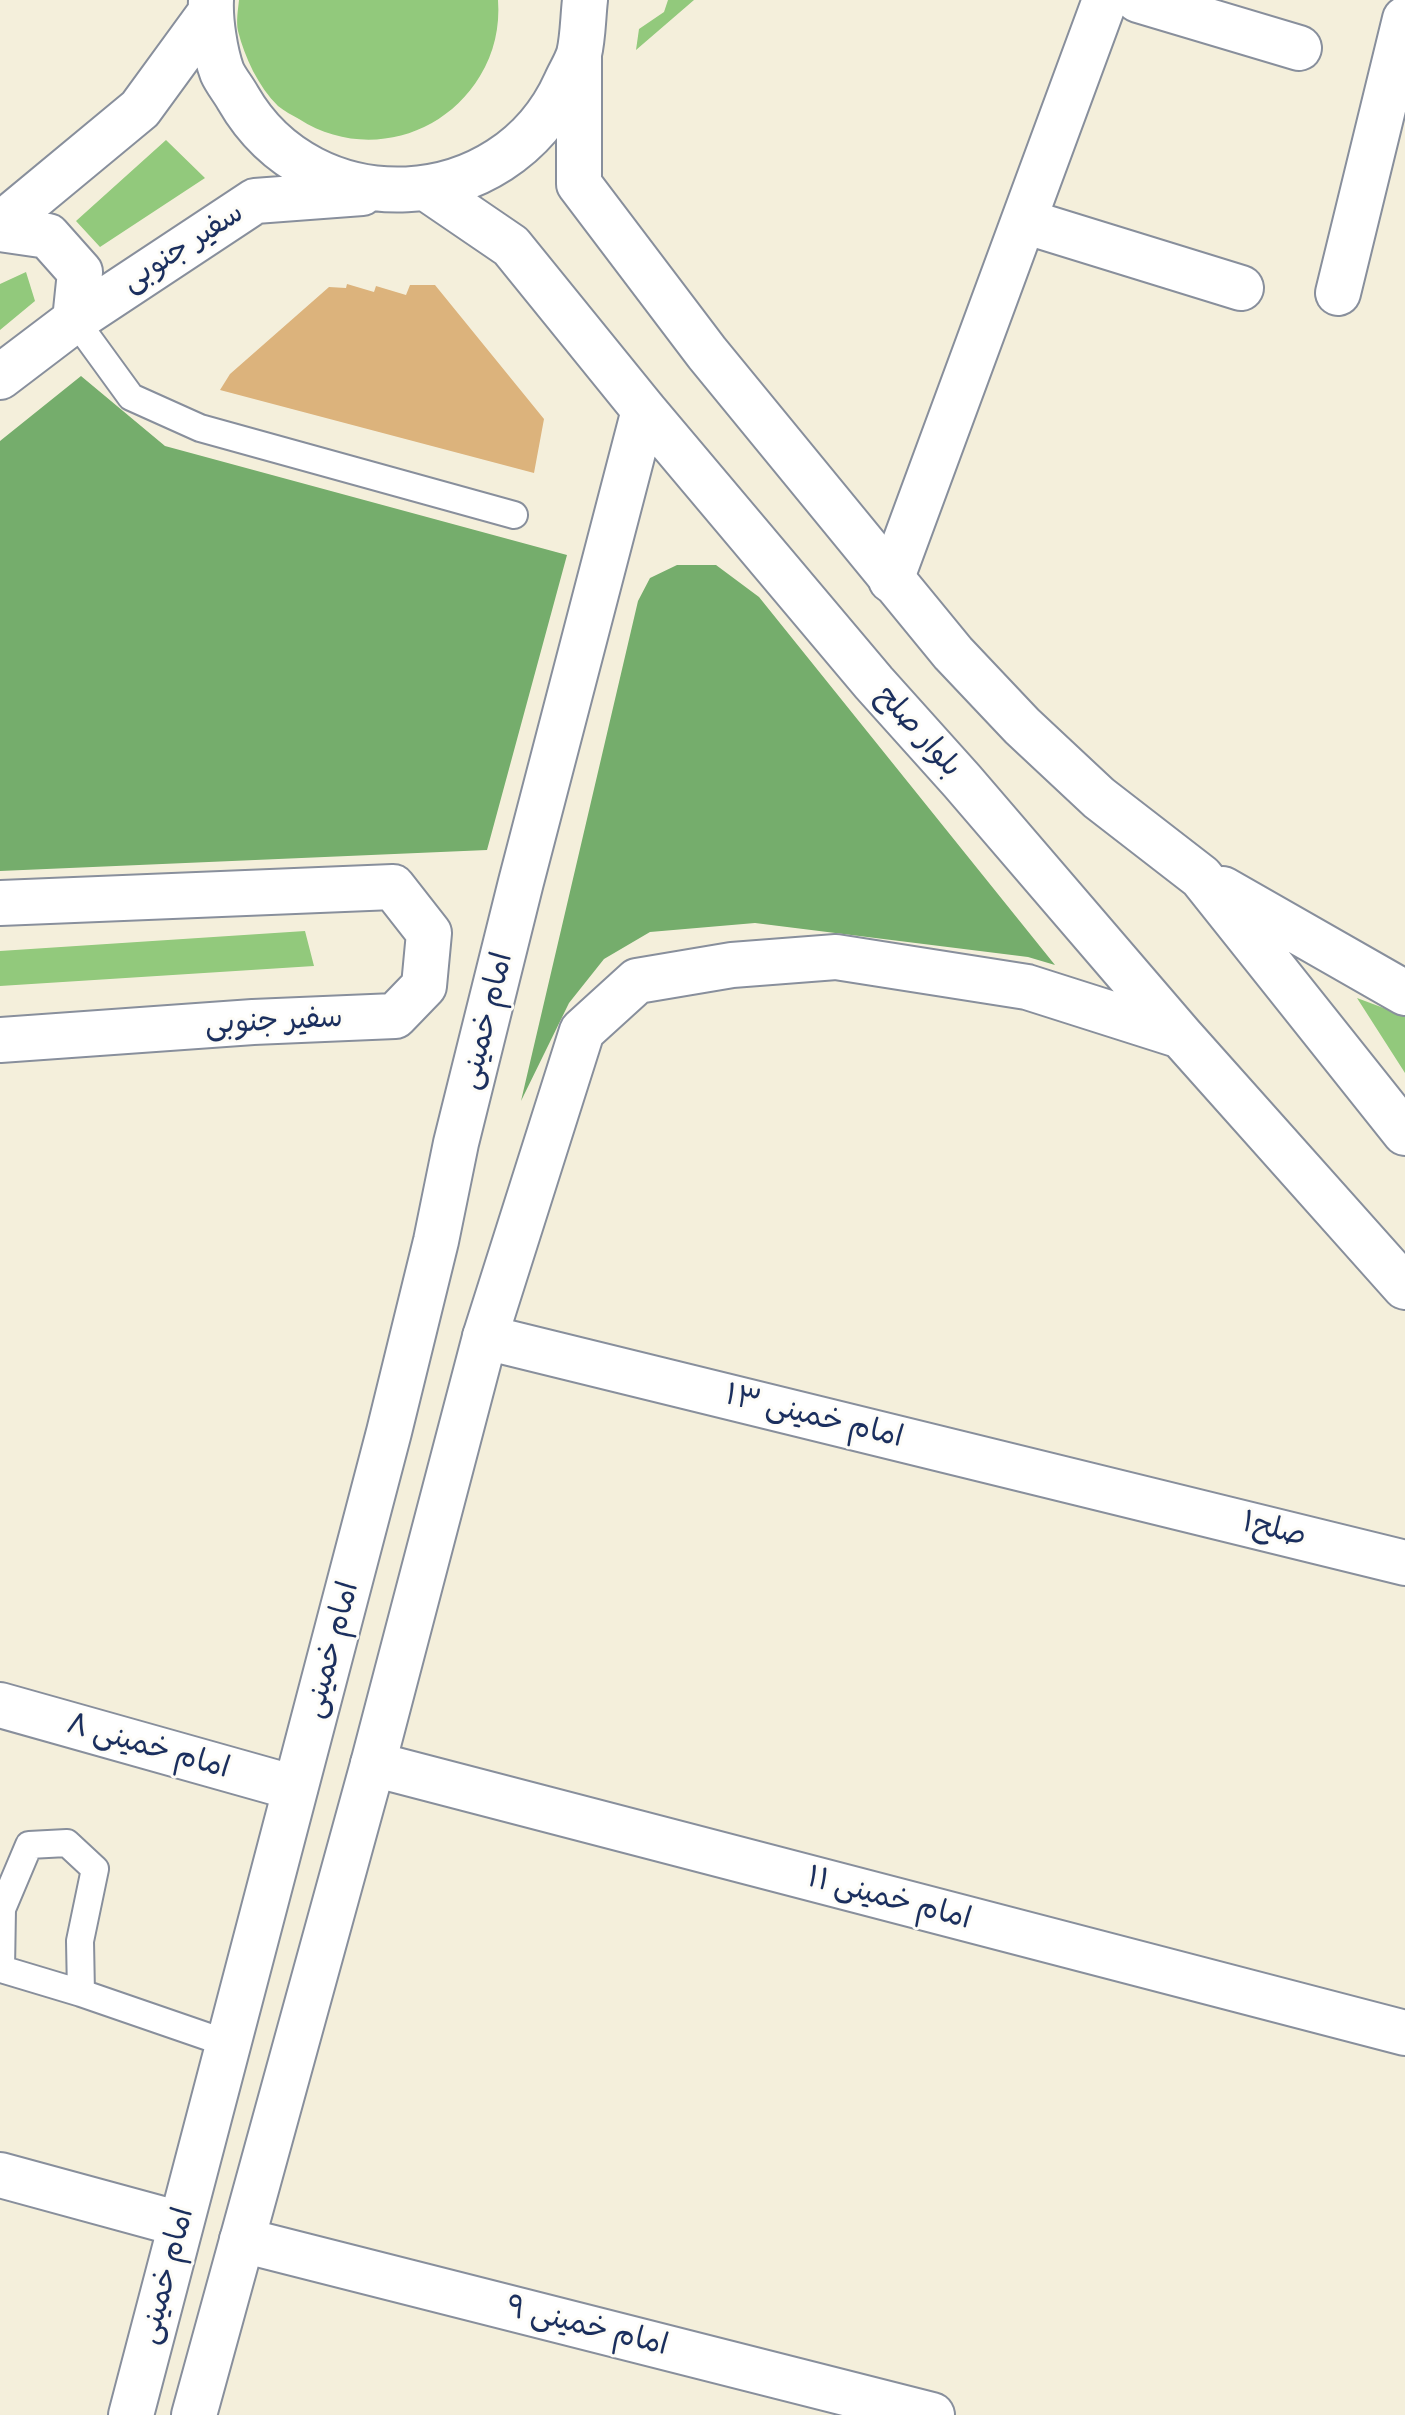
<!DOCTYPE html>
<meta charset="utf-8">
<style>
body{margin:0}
canvas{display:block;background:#f4efdb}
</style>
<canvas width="1405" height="2415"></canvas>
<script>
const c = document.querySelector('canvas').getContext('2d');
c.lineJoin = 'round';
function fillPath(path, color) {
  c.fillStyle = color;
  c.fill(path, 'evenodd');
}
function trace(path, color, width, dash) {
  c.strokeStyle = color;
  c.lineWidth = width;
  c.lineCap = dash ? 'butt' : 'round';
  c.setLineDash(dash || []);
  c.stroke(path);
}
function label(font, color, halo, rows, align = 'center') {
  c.font = font + ' Itim,"Playpen Sans Arabic",sans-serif';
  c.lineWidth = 6;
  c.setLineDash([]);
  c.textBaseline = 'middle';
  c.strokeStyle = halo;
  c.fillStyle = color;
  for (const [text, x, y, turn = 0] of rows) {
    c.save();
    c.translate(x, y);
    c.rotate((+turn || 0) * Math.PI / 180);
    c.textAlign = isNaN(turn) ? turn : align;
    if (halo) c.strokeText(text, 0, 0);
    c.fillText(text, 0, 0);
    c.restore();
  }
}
const green = new Path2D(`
 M239,0H498C500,27 494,53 480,76C442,139 361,159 299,119C292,115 284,111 278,106C258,86 245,58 238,31C236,21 238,10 239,0Z
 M668,0H694L636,50L639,29L664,12Z
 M166,140L205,178L100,247L76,221Z
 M26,272L35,301L0,330V284Z
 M305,931L314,966L0,986V951Z
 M1357,998L1405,1016V1073Z`);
const forest = new Path2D(`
 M81,376L165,446L567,555L487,850L0,871V441Z
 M677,565H716L759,597L1055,965L1028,957L755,923L650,932L604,959L569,1003L521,1101L638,601L650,578Z`);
const building = new Path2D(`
 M347,284L374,292L376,286L406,295L410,285H435L544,419L534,473L220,390L230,374L329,287L346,288Z`);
const lane = new Path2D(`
 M75,320L131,397L200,428L514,515
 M81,1993L1,1969L2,1909L29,1845L67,1843L95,1869L80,1941L81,1993L229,2044`);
const street = new Path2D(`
 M1138,0L1299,48
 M1024,221L1241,288
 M1338,293L1405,19
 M891,580L1105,0
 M485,1337L1405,1563
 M0,1705L295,1788
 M373,1764L1405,2033
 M0,2175L180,2224
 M242,2240L932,2415`);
const secondary = new Path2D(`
 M211,0C210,20 215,53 222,72C226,81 233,89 238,98C312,227 505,218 566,82C570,73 576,64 579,54C583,38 583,17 585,0
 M579,54V184L707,353L953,653L1022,726L1099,798L1201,877L1405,1133
 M426,188L511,246L644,410L874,683L962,781L1181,1036L1405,1287
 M0,225L140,109L210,13
 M0,229L48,236L80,272L75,320
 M0,377L75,320L255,201L362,193
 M1223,889L1405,993
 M0,903L393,887L429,933L424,986L395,1016L253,1022L0,1040
 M131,2415L389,1432L436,1241L456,1143L521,882L644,410
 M194,2415L373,1764L485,1337L582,1031L637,981L732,965L836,957L1027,987L1181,1036`);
const streetNames = [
 ["سفیر جنوبی",183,248,-33],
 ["بلوار صلح",918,732,48],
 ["امام خمینی",487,1021,-76],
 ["سفیر جنوبی",274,1022,-3],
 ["امام خمینی ۱۳",814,1417,14],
 ["۱صلح",1274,1530,14],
 ["امام خمینی",332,1650,-75],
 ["امام خمینی ۸",148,1747,16],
 ["امام خمینی ۱۱",889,1899,15],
 ["امام خمینی",167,2276,-75],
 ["امام خمینی ۹",587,2327,14]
];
fillPath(green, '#92c97c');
fillPath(forest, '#75ad6c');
fillPath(building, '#dcb37c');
trace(lane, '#888f9c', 30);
trace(street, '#888f9c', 48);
trace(secondary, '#888f9c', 48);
trace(lane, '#fff', 26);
trace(street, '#fff', 44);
trace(secondary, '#fff', 44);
label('30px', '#1b2f5e', '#fdfcf7', streetNames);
</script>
